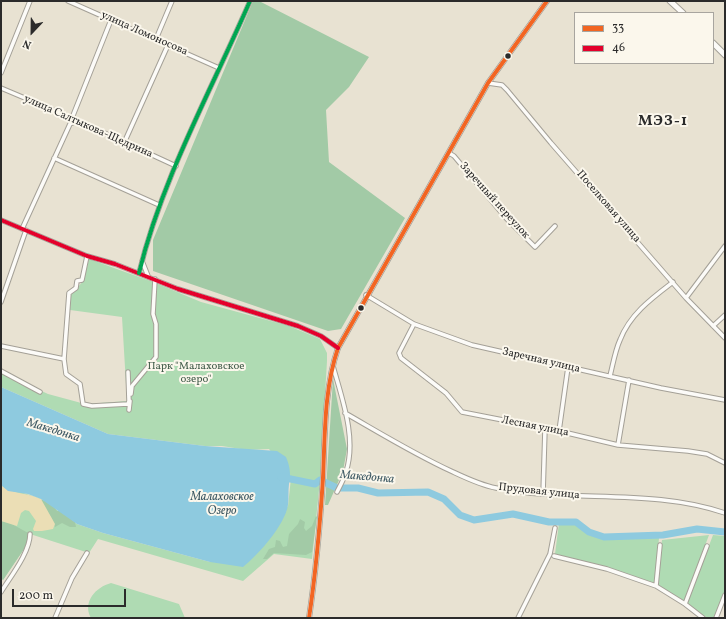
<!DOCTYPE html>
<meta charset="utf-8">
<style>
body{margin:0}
#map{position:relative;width:726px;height:619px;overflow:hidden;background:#e8e2d2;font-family:Vollkorn,serif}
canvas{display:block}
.frame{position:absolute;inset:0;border:2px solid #2b2b2b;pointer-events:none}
.legend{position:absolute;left:574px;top:12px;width:140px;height:52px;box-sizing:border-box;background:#fbf7ec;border:1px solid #a8a59f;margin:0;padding:5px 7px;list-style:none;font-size:12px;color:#2b2b2b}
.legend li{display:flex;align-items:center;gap:8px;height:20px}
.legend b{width:20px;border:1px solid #a8a59f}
.north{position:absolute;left:12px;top:12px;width:40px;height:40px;-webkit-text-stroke:3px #fbf7ec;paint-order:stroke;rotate:202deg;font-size:11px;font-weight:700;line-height:16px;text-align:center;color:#2b2b2b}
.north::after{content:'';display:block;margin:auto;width:14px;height:18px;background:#2b2b2b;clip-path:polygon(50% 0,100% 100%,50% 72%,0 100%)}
.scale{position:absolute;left:12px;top:589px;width:114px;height:18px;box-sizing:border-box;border:2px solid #2b2b2b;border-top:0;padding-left:5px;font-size:12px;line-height:14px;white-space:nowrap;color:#2b2b2b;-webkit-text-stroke:3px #fbf7ec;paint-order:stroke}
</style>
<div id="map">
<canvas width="726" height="619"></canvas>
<div class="frame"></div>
<ul class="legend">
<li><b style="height:5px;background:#f26522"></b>33</li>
<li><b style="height:5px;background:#e4002b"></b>46</li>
</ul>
<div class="north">N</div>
<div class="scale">200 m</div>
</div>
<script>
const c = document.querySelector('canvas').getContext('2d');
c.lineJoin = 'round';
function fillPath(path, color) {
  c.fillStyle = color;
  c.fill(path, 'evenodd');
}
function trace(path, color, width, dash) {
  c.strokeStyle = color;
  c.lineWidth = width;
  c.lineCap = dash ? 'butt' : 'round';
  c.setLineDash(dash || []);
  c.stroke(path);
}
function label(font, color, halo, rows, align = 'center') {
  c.font = font + ' Vollkorn,serif';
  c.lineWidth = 4;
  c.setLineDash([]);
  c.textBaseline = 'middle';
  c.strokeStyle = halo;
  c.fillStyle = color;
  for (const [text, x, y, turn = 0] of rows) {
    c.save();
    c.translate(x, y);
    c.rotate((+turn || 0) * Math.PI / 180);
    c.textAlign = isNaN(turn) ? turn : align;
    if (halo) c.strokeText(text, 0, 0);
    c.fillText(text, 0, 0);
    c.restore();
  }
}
const green = new Path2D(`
 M89,259L153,282L201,302L289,326L320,339L327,353V361L320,480L312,559L274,554L243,581L98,539L89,553L30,534L24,549L3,580L1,578V485L41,499L77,524L103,533L210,562L288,506L291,478L269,449L247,450L222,446H205L108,434L1,387V372L48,394L85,404L127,401L122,317L70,310L71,295L84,280Z
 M559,523H575L588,533L604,539L659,538L655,584L607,567L555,554Z
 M709,535L684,602L657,585L662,540Z
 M713,535L725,536V591L714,618C702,618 695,611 687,604Z
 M111,583L179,604L185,618H91C82,602 96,587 111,583Z`);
const forest = new Path2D(`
 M253,1H259L369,57L349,87L326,110L329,162L405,218L341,329L328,331L153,271V240Z
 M333,379L347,449L343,471L328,505H325Z
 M41,500H43L52,504L57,511H61L75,522L76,527H70L62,523L55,527C53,516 45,511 41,500Z
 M316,516L317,517L312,552L306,555L274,553L267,559H263L269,549L275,547L276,540L280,541L283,547L287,546L289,534L298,524L300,519L305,522L304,528L306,531L312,526Z
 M1,521L10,523L30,534L24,549L3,580L1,578Z`);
const sand = new Path2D(`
 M1,485C12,494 28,493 41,499L55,524L53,529L42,531H34L33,529L36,521L29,511L25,510L21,513L17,526L1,521Z`);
const water = new Path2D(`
 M1,387L108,434L205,446L277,451L286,457C290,466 291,475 289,484C288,491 289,498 288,505C285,525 258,555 243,567L210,562L103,533L77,524L41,499L28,494L8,491L1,485Z`);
const river = new Path2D(`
 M281,477L315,484L320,480L337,488H358L378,493L428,492L444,499L460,515L474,520L513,514L549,522H576L589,532L604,537L663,535L697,529L725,532`);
const minor = new Path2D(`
 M68,1L219,68
 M156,39L172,1
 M1,73L30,1
 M488,83L502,85L507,90L551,143L686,298L725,338
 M1,88L72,118L176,166
 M72,118L111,20
 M124,143L168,45
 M449,153L454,156L506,218L535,247L555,226
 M54,158L159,205
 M1,220L87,256L115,264L178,289L298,326L321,336L338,348
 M22,229L70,124L77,121
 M87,256L82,280L77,281L76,288L69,293L64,359L66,374L80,384L83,404L92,406L128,404L129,401L128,372
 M142,261L148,276
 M139,273C162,178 211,91 250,1
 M366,295L414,324L472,345L661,388L725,400
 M686,298L725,246
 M1,302L26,230
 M414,324L399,353L401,358L446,393L462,412L559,431L618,445L688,451L707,454L725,463
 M713,326L725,315
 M1,346L64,359
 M333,366C342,399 357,438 346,472C344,479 340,486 337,492
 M1,371L40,392
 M610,376C613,364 615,351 620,340C630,314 652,298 673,282
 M131,394L132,386L156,357V324L153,314L155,279
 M129,410L130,401
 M345,413C380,433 414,454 451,471C466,478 480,485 496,488C572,503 652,488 725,513
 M559,431L568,367
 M618,445L629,380
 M543,494L545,429
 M554,556L607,569L656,586L685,604L703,618
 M656,586L660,545
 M1,592C11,576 30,552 30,534
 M685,604L707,546
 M55,618L72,578L87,553
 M518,618L550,554L555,528
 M716,618L725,595`);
const secondary = new Path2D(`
 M309,618C316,571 320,525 323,478C325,435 324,389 338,348L488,83L547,1`);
const primary = new Path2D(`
 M670,1L683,13
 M713,43L725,55`);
const bus1 = new Path2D(`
 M309,618C316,571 320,525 323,478C325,435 324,389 338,348L488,83L547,1`);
const bus2 = new Path2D(`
 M1,220L87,256L115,264L178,289L298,326L321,336L338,348`);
const bus3 = new Path2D(`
 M139,273C162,178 211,91 250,1`);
const markers = [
 [508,56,3.5,"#2b2b2b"],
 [361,308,3.5,"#2b2b2b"]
];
const streetNames = [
 ["улица Ломоносова",144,34,24],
 ["улица Салтыкова-Щедрина",88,127,24],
 ["Заречный переулок",494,201,48],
 ["Поселковая улица",608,207,49],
 ["Заречная улица",541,361,13],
 ["Лесная улица",535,427,11],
 ["Прудовая улица",539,492,6]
];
const parkNames = [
 ["Парк \"Малаховское",196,367],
 ["озеро\"",196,380]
];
const waterNames = [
 ["Македонка",53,431,17],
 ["Македонка",367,478,5],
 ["Малаховское",222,498],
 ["Озеро",222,512]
];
const districtNames = [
 ["МЭЗ-1",663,122]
];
fillPath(green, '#afdbb3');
fillPath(forest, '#a2caa6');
fillPath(sand, '#ebdeb5');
fillPath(water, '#8ecadf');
trace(river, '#8ecadf', 7);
trace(minor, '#a4a097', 5.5);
trace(secondary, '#a4a097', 6);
trace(primary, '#a4a097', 7);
trace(minor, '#fcfbf8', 3.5);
trace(secondary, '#fcfbf8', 4.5);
trace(primary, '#fcfbf8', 5);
trace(bus1, '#f26522', 4);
trace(bus2, '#e4002b', 4);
trace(bus3, '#00a651', 4);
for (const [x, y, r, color] of markers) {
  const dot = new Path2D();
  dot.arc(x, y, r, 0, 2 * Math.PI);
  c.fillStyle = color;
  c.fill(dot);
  trace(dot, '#fbf7ec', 1.5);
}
label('11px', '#2b2b2b', '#fbf7ec', streetNames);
label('11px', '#445e4c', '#fbf7ec', parkNames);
label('italic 12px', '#3d5863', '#fbf7ec', waterNames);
c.letterSpacing = '1px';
label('bold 15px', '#2b2b2b', '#fbf7ec', districtNames);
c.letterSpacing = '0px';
</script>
